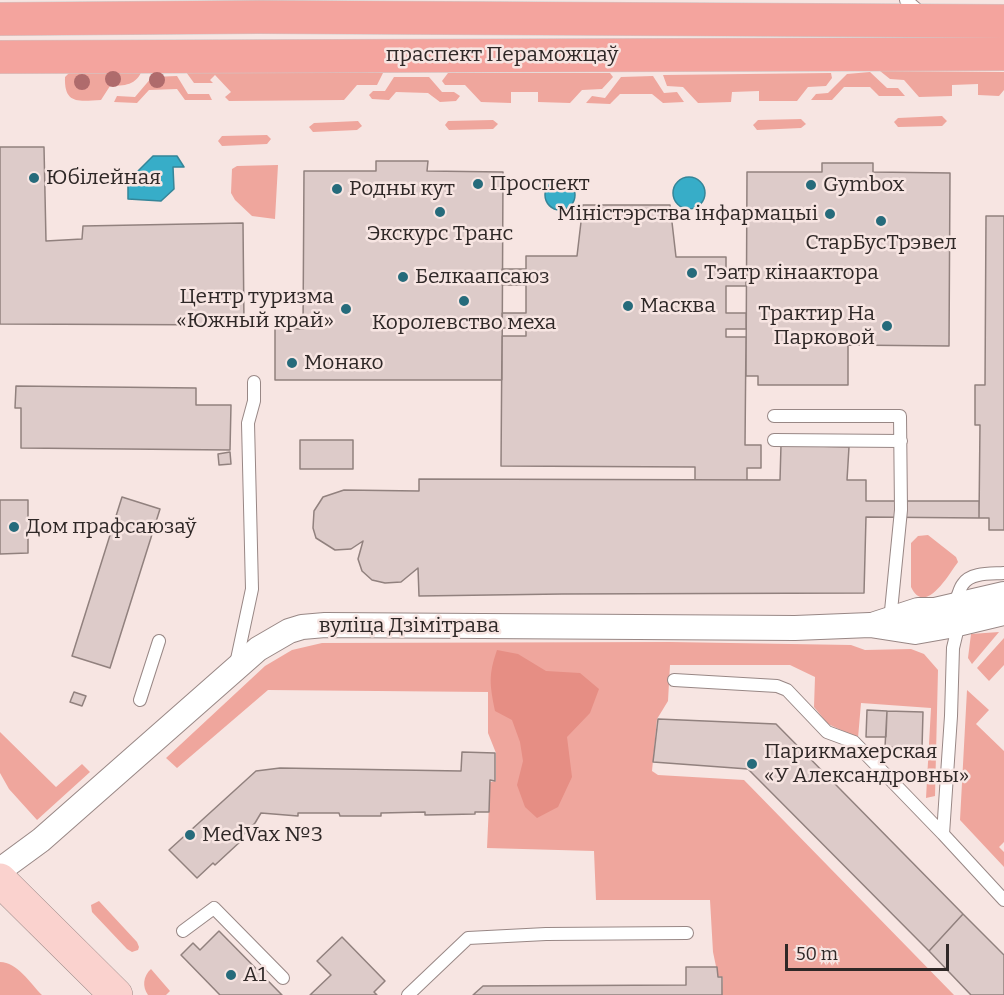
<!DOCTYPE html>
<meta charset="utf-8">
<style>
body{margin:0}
#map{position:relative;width:1004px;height:995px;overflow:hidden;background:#f7e5e2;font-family:Bitter,serif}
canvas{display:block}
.scale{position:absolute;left:785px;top:944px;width:164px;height:27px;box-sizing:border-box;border:3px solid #2f2827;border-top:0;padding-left:8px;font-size:18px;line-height:21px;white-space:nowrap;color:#2f2827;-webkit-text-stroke:4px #f7e5e2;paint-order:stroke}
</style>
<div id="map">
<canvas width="1004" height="995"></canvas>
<div class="scale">50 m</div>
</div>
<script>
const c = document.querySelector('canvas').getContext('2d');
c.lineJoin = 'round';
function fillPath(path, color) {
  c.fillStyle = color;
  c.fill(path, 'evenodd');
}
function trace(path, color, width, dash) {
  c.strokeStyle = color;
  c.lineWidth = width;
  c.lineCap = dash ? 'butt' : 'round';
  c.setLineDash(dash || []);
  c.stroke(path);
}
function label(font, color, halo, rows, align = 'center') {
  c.font = font + ' Bitter,serif';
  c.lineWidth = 5;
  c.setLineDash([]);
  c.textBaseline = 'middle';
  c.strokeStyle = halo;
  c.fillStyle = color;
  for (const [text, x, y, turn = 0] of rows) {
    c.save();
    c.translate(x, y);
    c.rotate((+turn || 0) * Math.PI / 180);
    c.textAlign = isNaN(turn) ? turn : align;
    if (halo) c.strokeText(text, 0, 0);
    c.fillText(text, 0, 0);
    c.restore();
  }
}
const green = new Path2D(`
 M142,70C137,85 124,86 110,86L101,100C79,101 64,105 65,77L71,71Z
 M880,71L1004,72V90L999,96L978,95V84L952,85V96L919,97L904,80L890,79Z
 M186,72L383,73L377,85H357L344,100L229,101L225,97L231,92L215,75L210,80L213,83H194Z
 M870,72L887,88H898L905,96H879L870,87H844L832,100H811L816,94L828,93L847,74Z
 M448,73H610L613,77L602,89L582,90L570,103L538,102V92H511V103L481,102L465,85H445L442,81Z
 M831,73L832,78L826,86L808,87L797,101H759V91L732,92L731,102L698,103L683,87L667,86L663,75Z
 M177,76L188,94H209L212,100H185L177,89L149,90L137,103L114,102L117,96L135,97L152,77Z
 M653,76L664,93L677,92L684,102L663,103L652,94H620L610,104L586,103L592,96L605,98L621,77Z
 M394,77H429L442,92H454L460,96L456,101L440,102L428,93L396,92L389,100L372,99L369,95L373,91H385Z
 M942,116L947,121L942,126L898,127L894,122L898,118Z
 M801,119L806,124L801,128L757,130L753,125L758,120Z
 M493,120L498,124L493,129L449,130L445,125L448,121Z
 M358,121L362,126L357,130L313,132L309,127L314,123Z
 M267,135L271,139L267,144L222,146L218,141L222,136Z
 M278,165L275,219L252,216L235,200L231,193L232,169L237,166Z
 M928,535L956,557L958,562C949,574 925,617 911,587V543L918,536Z
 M999,632L972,664L968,658L971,634Z
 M1004,638V665L989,681L977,668Z
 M670,642L851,645L865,650L911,649L924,654L938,670L935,796L926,798L931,708L861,703L858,738L828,724L814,707L815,677L790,665H670L668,701L657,719L652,771L658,775L744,780L954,995H722L723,977L718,976L713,952L710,900H596L594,851L487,848L490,782L496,781V753L488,733V692L268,690L177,768L166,758L265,666L292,650L322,643Z
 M967,690L989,710L976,724L1004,751V842L999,847L1004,852V867L960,820Z
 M0,732L56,787L82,764L90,772L37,820L9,789L0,773Z
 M99,901L137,942L139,947L138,950L132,952L127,949L92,912L91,905Z
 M0,962C17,962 30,983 42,995H0Z
 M151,969L170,991L166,995H148C142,987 143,976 151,969Z`);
const forest = new Path2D(`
 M497,650L518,654L546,671L580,673L599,689L590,713L567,737L572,777L558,807L537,818L525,807L517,785L523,761L520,742L512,720L495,711C490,685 488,676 497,650Z`);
const water = new Path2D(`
 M153,156H177L184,167H173L174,189L161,201L128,199V181Z
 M673 193a16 16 0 1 1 32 0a16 16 0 1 1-32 0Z
 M545 195a15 15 0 1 1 30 0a15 15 0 1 1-30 0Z`);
const building = new Path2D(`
 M0,147H44L46,241L82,239L83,226L243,223L244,325L0,324Z
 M376,161H428L427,171L503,172L502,380H275V328L303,329L304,171H376Z
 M822,163H873V172L950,173L949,346L848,345V385H758V376H746L747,172H822Z
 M583,205H670L676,257H726V269H746V286H726V313H746V329H726V337H746L745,445H761V468H747V480H695V467L501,466L502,336H526V328H502V313H526V285H502V269H526V256H577Z
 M986,216H1004V530H989V518H979L980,425H975V385H985Z
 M16,386L196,388V405H231L230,450L21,448V408H15Z
 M300,440H353V469H300Z
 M781,445L849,447L847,480H866V501H979V518L866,517L864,593L562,594L419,596L418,568L401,582L385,583L372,580L362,571L358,559L363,541L351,549L335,550L316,538L313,528L314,511L323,497L344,490L419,491V479L780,480Z
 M230,452L231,464L219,465L218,454Z
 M122,497L160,509L110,668L72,656Z
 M0,500H28V553L0,554Z
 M74,692L86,696L82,706L70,702Z
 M867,710L887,711L886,737H866Z
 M887,711L923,712L922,749L885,747Z
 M658,719L776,724L963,914L929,951L748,769L653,762Z
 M462,752L495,753V781L490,780L489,812H475V814L425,815V812L381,813V816H340L339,813H298V816L261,813L255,823L240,838L242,840L215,865L213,863L197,878L169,850L256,771L280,768L461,771Z
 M963,914L1004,955V995H971L929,951Z
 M219,931L282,995H220L181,955L193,943L200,950Z
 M342,937L385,981L374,992L377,995H310L331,975L317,961Z
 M686,967H717L718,977H722V995H473L483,986L686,985Z`);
const service = new Path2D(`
 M906,0L922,14
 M774,416H900L901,510L890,621
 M774,440L901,441
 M952,604C959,599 958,590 963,584C971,572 992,574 1004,573
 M236,664L252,589L248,423L254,401V382
 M674,680L777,686L787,690L827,732L854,742L943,834L1004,900
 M140,700L159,641
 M943,834L951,716L953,648L959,623
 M183,931L214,908L283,978
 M408,995L468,938L546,934L687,933`);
const minor = new Path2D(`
 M875,624L918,610H935L1004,594
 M0,870L41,840L258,649L289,631L302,627L325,625L795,628L870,625L915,632L949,626L1004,613`);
const secondary = new Path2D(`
 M0,880L116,995`);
const primary = new Path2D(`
 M0,19L259,17L1004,21
 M0,57L1004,54`);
const trees = [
 [113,79],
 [157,80],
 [82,82]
];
const markers = [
 [34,178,6,"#266b7b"],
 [478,184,6,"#266b7b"],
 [811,185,6,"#266b7b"],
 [337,189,6,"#266b7b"],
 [440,212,6,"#266b7b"],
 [830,214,6,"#266b7b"],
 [881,221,6,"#266b7b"],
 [692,273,6,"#266b7b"],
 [403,277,6,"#266b7b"],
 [464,301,6,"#266b7b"],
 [628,306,6,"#266b7b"],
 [346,309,6,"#266b7b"],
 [887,326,6,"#266b7b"],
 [292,363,6,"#266b7b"],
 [14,527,6,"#266b7b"],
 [752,764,6,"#266b7b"],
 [190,835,6,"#266b7b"],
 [231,975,6,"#266b7b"]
];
const streetNames = [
 ["праспект Пераможцаў",502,55],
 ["вуліца Дзімітрава",409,626]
];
const poiNames = [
 ["Юбілейная",46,178],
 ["Проспект",490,184],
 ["Gymbox",823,185],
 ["Родны кут",349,189],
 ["Міністэрства інфармацыі",818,214,"right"],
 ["Экскурс Транс",440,234,"center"],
 ["СтарБусТрэвел",881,243,"center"],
 ["Тэатр кінаактора",704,273],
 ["Белкаапсаюз",415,277],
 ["Центр туризма",334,297,"right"],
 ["«Южный край»",334,321,"right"],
 ["Масква",640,306],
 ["Трактир На",875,314,"right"],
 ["Парковой",875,338,"right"],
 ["Королевство меха",464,323,"center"],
 ["Монако",304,363],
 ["Дом прафсаюзаў",26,527],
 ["Парикмахерская",764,752],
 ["«У Александровны»",764,776],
 ["MedVax №3",202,835],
 ["A1",243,975]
];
fillPath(green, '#efa69d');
fillPath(forest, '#e68e84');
fillPath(water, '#37adc8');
trace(water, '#358598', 1.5);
fillPath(building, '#ddcbc9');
trace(building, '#91817e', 1.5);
trace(service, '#988785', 14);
trace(minor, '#988785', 26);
trace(secondary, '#988785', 34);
trace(primary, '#cdcbcb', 34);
trace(service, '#fff', 12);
trace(minor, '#fff', 24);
trace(secondary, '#fad2ce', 33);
trace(primary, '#f4a49e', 33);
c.fillStyle = '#af6b6c';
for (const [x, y] of trees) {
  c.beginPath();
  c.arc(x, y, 8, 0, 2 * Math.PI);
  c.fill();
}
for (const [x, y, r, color] of markers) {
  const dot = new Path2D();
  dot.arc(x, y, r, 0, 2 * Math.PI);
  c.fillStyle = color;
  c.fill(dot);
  trace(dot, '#f7e5e2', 2);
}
label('21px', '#2f2827', '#f7e5e2', streetNames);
label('21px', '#2f2827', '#f7e5e2', poiNames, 'left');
</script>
